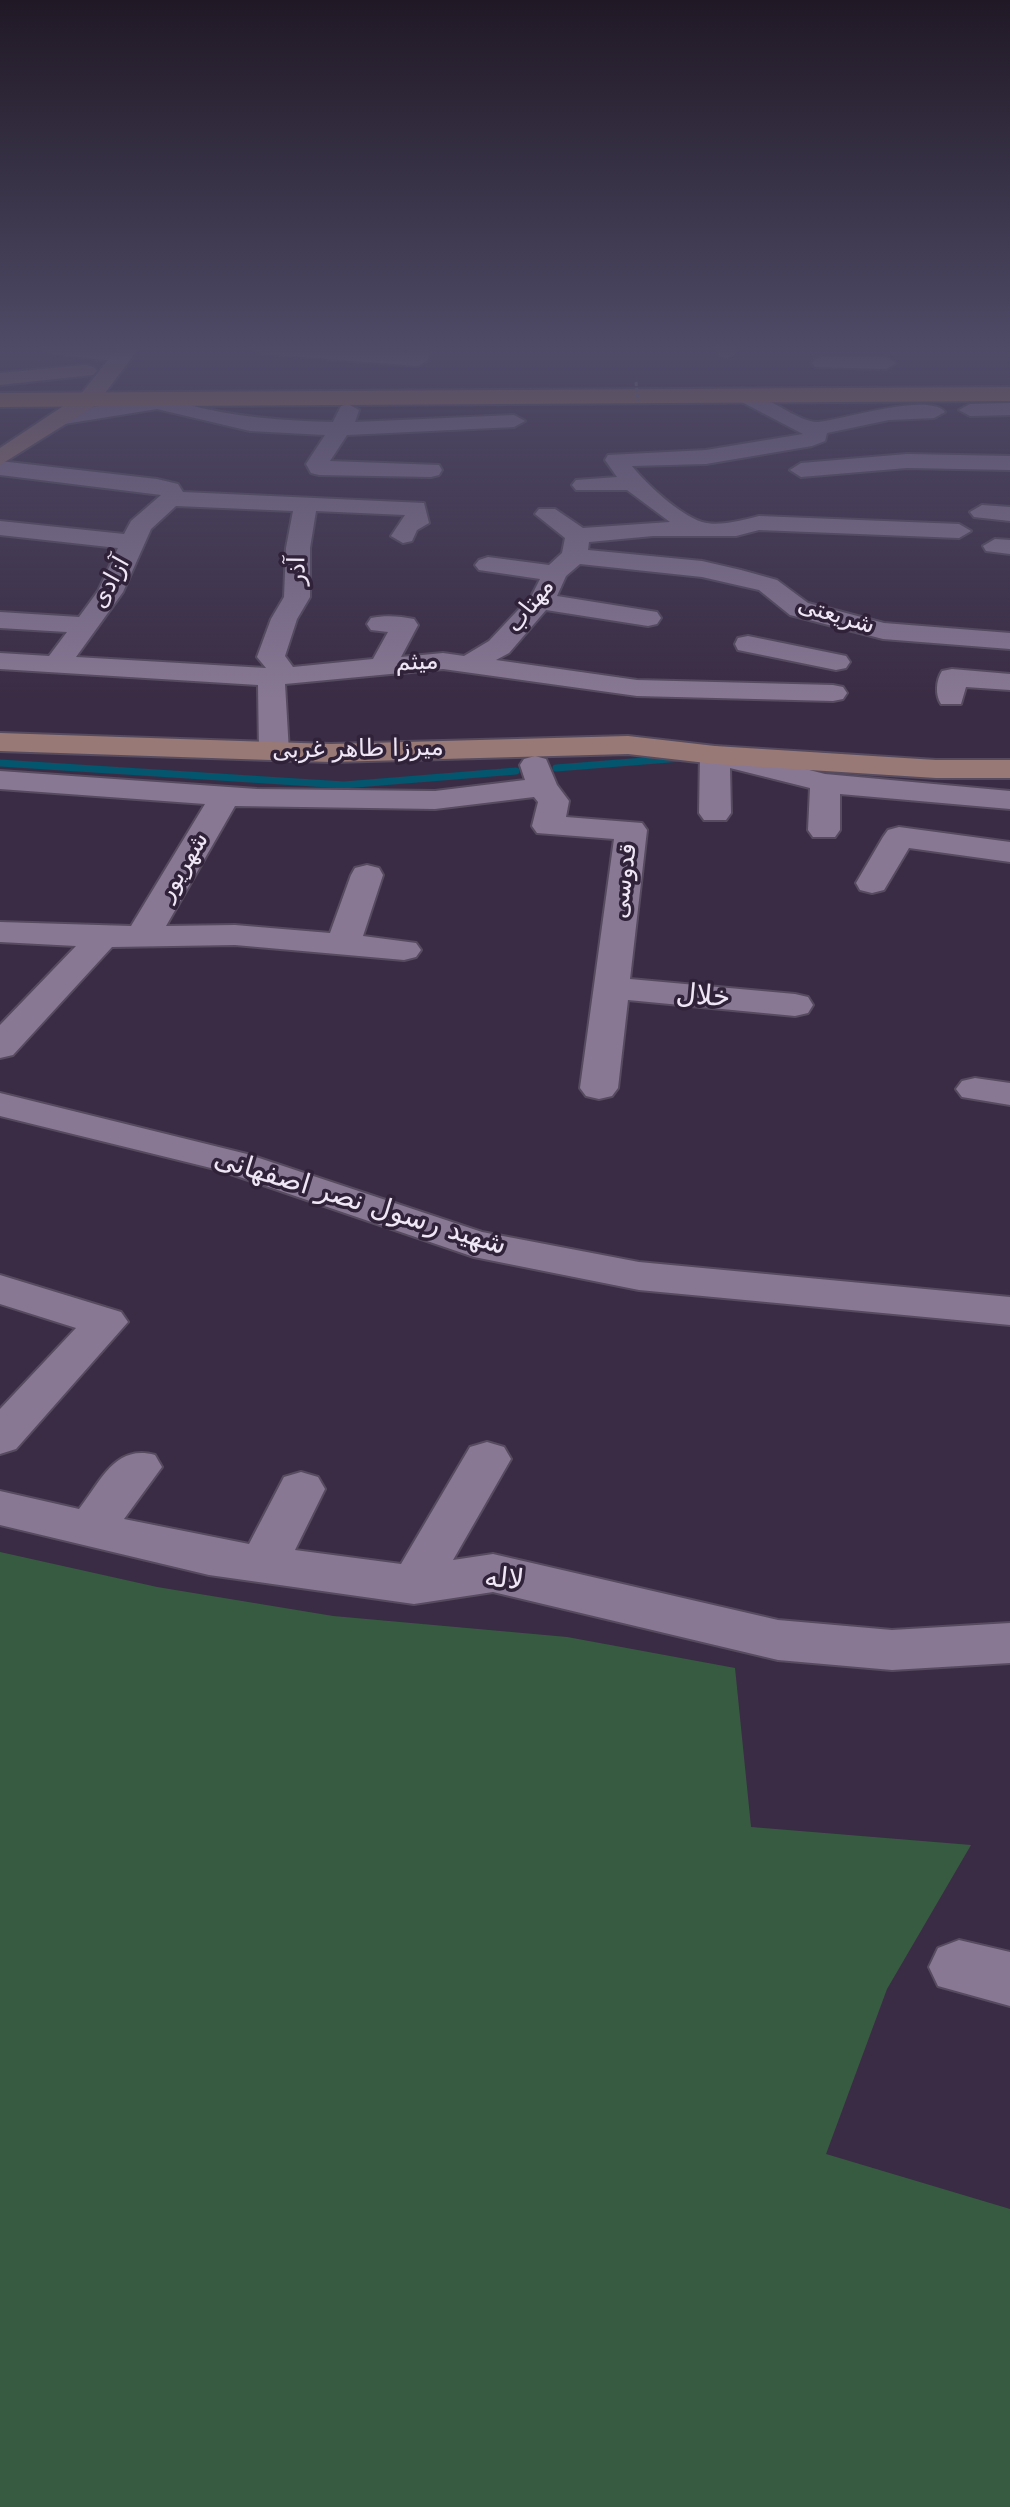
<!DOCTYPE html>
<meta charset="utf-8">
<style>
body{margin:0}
canvas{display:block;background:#3a2c44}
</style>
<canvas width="1010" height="2507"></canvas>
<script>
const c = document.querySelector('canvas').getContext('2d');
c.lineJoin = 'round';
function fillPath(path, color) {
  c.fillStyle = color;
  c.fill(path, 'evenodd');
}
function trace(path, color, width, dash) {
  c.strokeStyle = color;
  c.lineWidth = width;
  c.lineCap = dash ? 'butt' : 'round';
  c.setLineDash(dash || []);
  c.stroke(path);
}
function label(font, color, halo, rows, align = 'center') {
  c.font = font + ' "DejaVu Sans","Noto Naskh Arabic",sans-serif';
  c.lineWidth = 7;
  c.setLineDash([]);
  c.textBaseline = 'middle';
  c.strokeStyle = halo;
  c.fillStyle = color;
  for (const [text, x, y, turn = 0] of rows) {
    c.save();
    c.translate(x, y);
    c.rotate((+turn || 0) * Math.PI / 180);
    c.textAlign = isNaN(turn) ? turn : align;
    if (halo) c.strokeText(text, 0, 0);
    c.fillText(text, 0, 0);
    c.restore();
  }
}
const green = new Path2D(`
 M0,1552L157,1587L333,1616L567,1637L735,1668L751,1827L971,1845L887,1989L826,2154L1010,2209V2507H0Z`);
const stream = new Path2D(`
 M0,763L344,785L516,771
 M556,768L682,758`);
const minor = new Path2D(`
 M42,348L129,352L132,356L122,362L52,354Z
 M252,348H345L409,353L410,348H430L428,360L418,366L262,354Z
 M717,348H737V352L727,358L720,356Z
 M822,357H886L896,363L886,369L815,367L812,363L815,359Z
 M745,390C765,395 800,423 818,422C843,420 928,392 945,412L934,418L889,420L827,433L825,441L812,446L706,464L632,466C646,484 680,515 702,522C719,527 743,520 759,516L959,524L971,531L959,538L759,530L736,536H653L589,542L588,550L702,561L741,570L777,580L808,603L884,623L1010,633V649L883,639L790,615L759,590L737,585L702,577L580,564L566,576L557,596L657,612L661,618L657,624L648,626L546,610L509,653L496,660L637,680L833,685L843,687L847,693L843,699L833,701L637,696L443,669L285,684L289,752L284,758H264L259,752L258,685L0,669V653L49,656L67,632L0,628V612L79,617L98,591L118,548L0,535V521L124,534L131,521L161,495L0,475V461L157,479L178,484L183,492L424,503L429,523L417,530L412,541L403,543L391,536L405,515L316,511L310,548V597L297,619L285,656L293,667L373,659L388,632L371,630L367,624L371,618C385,615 400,616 414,619L418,625L401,657L443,653L464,656L489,641L532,595L540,579L479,570L475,565L479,560L488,557L549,565L562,553L565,538L535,514L539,509H555L583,528L670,522L627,490H576L572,485L576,480L617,477L605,460L608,455L706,450L803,434L738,400L735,396L738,392ZM176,506L293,511L286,548L284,597L271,619L257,657L266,668L76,657L123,592L151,529Z
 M182,392L192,398L185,404C234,417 283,421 333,422L341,406L348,404L359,410L355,422L514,415L525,421L514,427L347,435L330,461L439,465L442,470L439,475L431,477L319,475L311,473L306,464L325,435L250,431L157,409L58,425L47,419L58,413Z
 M1010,403V415L970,416L959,410L970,404Z
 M907,454L1010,456V470L907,468L801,477L790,470L801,463Z
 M982,505L1010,507V521L974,517L970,512Z
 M995,539L1010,540V554L986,551L983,546Z
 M748,636L846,656L850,662L846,668L836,670L738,650L735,644L738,638Z
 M952,669L1010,674V690L966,687L961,704H941C935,695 936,680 942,671Z
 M715,746L825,774L1010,791V809L840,794V830L835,837H813L808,830L810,788L730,768L731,813L726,820H704L699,813L700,755L704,749Z
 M535,756L546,759L557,785L569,801L566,817L642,823L647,830L630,979L795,994L808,997L813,1005L808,1013L795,1016L628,1000L618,1088L612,1096L599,1099L586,1096L580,1088L614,839L537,833L532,826L538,802L534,797L435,809L235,806L166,926L235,925L330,933L351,875L355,868L367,865L379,868L383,875L363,936L416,943L421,950L416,957L404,960L235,945L112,947L13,1055L0,1058V1025L76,946L0,942V922L131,926L205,804L0,789V771L257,789L435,791L525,780L520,765L524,759Z
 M899,827L1010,842V862L909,848L884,890L872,893L860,890L856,883L883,837L888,830Z
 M975,1078L1010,1083V1105L962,1097L956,1089L962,1081Z
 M0,1093L247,1154L482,1232L639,1262L1010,1297V1325L639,1290L474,1257L219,1170L0,1116Z
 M0,1275L121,1312L128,1322L16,1449L0,1454V1409L76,1328L0,1304Z
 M487,1442L504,1447L511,1459L453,1560L493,1554L778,1620L892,1630L1010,1623V1663L892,1670L778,1660L493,1592L414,1604L209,1575L0,1525V1491L79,1509C101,1481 115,1444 155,1455L162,1467L124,1519L249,1544L284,1477L301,1472L318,1477L325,1489L295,1550L401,1564L470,1447Z
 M959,1940L1010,1952V2006L938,1986L929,1967L938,1948Z`);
const secondary = new Path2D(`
 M118,348H139L96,405L0,465V448L80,395Z
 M86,365L93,367L97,371L93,375L0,385V373Z
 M0,733L331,744L628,736L715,746L936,760H1010V778H936L715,764L628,754L331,762L0,751Z`);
const primary = new Path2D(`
 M1010,387V401L0,407V393Z`);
const pathBridge = new Path2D(`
 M636,382L638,401`);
const farStreetnames = [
 ["آذر",298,571,-89],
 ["آزادی",111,583,-61],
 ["مهتاب",531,606,-52],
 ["شریعتی",836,616,17],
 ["میثم",417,663,-3],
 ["میرزا طاهر غربی",358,750,-1],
 ["شهریور",184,867,-59],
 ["قدوسی",625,881,-83]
];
const streetNames = [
 ["خلال",703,997,5],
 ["شهید رسول نصر اصفهانی",360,1203,17],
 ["لاله",504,1580,6]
];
fillPath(green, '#375b41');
trace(stream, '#03566d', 7);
trace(minor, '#564b5f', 4);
trace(secondary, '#564b5f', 4);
trace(primary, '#564b5f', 4);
fillPath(minor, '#887894');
fillPath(secondary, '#997975');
fillPath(primary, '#aa7a56');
trace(pathBridge, '#82778b', 3, [4, 2]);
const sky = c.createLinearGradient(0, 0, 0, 699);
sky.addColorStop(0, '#201825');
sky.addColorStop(0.5, '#4f4b67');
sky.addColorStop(1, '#4f4b6700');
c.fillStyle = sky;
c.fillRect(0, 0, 1010, 699);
label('24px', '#eee6f5', '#302239', farStreetnames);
label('28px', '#eee6f5', '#302239', streetNames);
</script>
